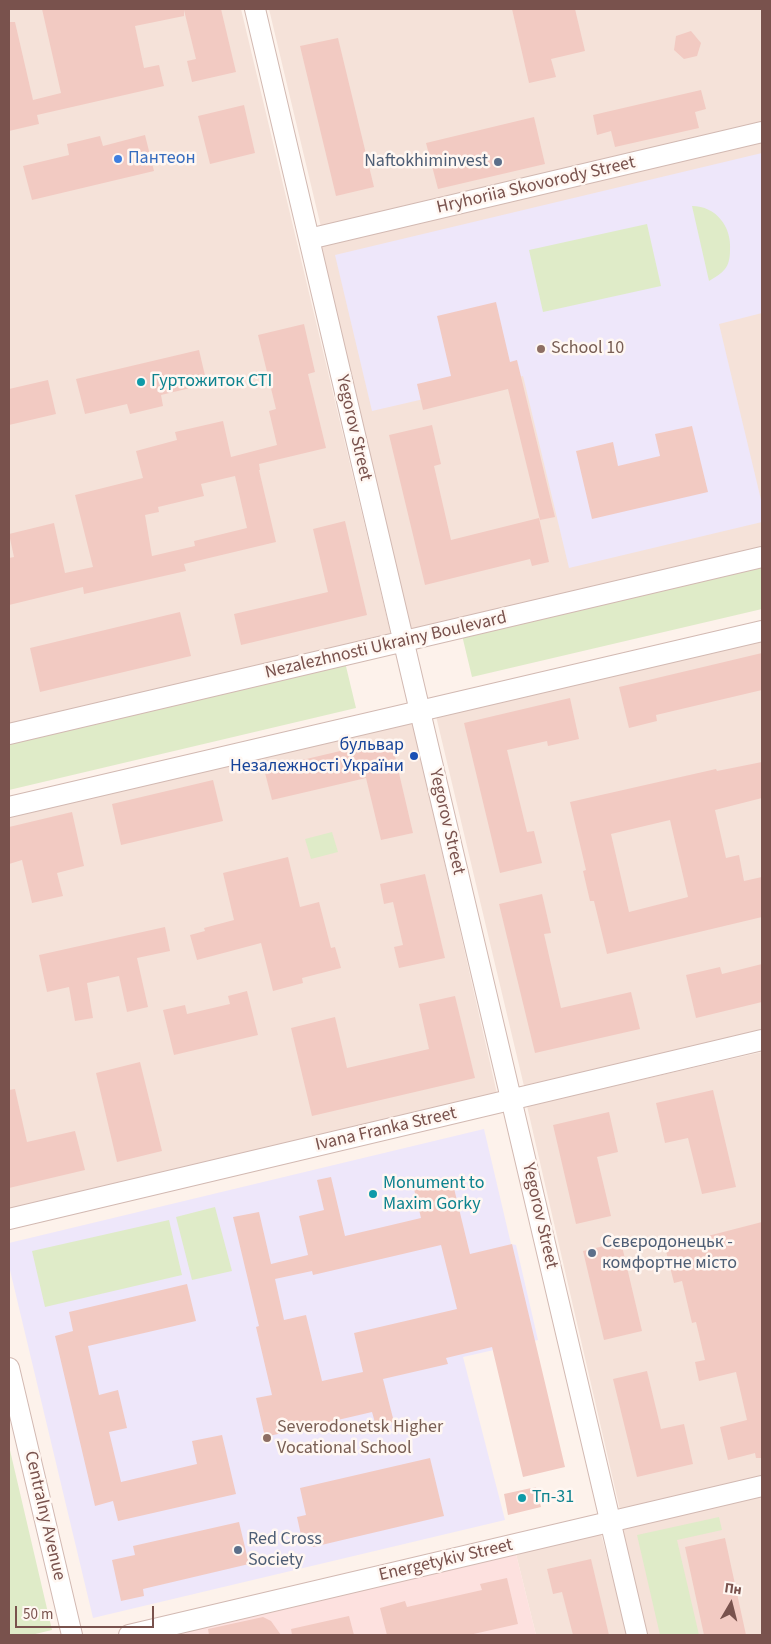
<!DOCTYPE html>
<meta charset="utf-8">
<style>
body{margin:0}
#map{position:relative;width:771px;height:1644px;overflow:hidden;background:#fdf2eb;font-family:"Source Sans 3",sans-serif}
canvas{display:block}
.frame{position:absolute;inset:0;border:10px solid #79524d;pointer-events:none}
.north{position:absolute;left:706px;top:1579px;width:50px;height:50px;-webkit-text-stroke:4px #fff7f2;paint-order:stroke;rotate:8deg;font-size:14px;font-weight:700;line-height:20px;text-align:center;color:#79524d}
.north::after{content:'';display:block;margin:auto;width:18px;height:22px;background:#79524d;clip-path:polygon(50% 0,100% 100%,50% 72%,0 100%)}
.scale{position:absolute;left:15px;top:1606px;width:139px;height:22px;box-sizing:border-box;border:2px solid #79524d;border-top:0;padding-left:6px;font-size:15px;line-height:18px;white-space:nowrap;color:#79524d;-webkit-text-stroke:4px #fff7f2;paint-order:stroke}
</style>
<div id="map">
<canvas width="771" height="1644"></canvas>
<div class="frame"></div>
<div class="north">Пн</div>
<div class="scale">50 m</div>
</div>
<script>
const c = document.querySelector('canvas').getContext('2d');
c.lineJoin = 'round';
function fillPath(path, color) {
  c.fillStyle = color;
  c.fill(path, 'evenodd');
}
function trace(path, color, width, dash) {
  c.strokeStyle = color;
  c.lineWidth = width;
  c.lineCap = dash ? 'butt' : 'round';
  c.setLineDash(dash || []);
  c.stroke(path);
}
function label(font, color, halo, rows, align = 'center') {
  c.font = font + ' "Source Sans 3",sans-serif';
  c.lineWidth = 5;
  c.setLineDash([]);
  c.textBaseline = 'middle';
  c.strokeStyle = halo;
  c.fillStyle = color;
  for (const [text, x, y, turn = 0] of rows) {
    c.save();
    c.translate(x, y);
    c.rotate((+turn || 0) * Math.PI / 180);
    c.textAlign = isNaN(turn) ? turn : align;
    if (halo) c.strokeText(text, 0, 0);
    c.fillText(text, 0, 0);
    c.restore();
  }
}
const residential = new Path2D(`
 M9,9H241L391,635L9,726Z
 M269,9H762V122L321,227Z
 M762,142V549L411,632L319,246Z
 M762,639V1030L524,1086L436,716Z
 M412,720L498,1098L9,1213V816Z
 M762,1052V1476L620,1510L527,1106Z
 M762,1496V1635H646L621,1530Z
 M601,1534L628,1635H536L516,1554Z`);
const commercial = new Path2D(`
 M516,1554L536,1635H174Z`);
const education = new Path2D(`
 M762,153V313L719,324L762,504V522L569,568L523,376L372,411L335,255Z
 M484,1129L511,1244L516,1245L538,1340L463,1357L505,1520L93,1618L9,1266V1243Z`);
const green = new Path2D(`
 M692,206C716,206 732,227 730,250C730,257 729,264 725,269C721,274 715,277 709,281Z
 M647,224L661,286L543,312L529,250Z
 M762,559V609L472,677L461,631Z
 M344,658L356,708L9,790V737Z
 M332,832L338,852L311,859L305,839Z
 M215,1207L232,1271L192,1280L176,1217Z
 M169,1220L182,1275L45,1307L32,1251Z
 M9,1446L52,1630L31,1635H9Z
 M719,1517L722,1530L677,1540L699,1635H660L637,1535Z`);
const building = new Path2D(`
 M42,9H221L236,72L192,82L187,61L196,59L184,10V16L135,26L144,68L159,65L164,86L37,115L39,124L9,131V22H15L33,100L61,93Z
 M512,9H575L585,51L551,59L556,77L529,83Z
 M691,31L701,43L697,56L684,59L674,50L676,36Z
 M338,38L374,187L336,196L300,46Z
 M701,90L706,109L695,112L699,128L615,147L611,131L597,135L593,115Z
 M244,105L255,153L210,164L198,116Z
 M534,117L545,164L438,189L426,143Z
 M145,135L154,171L32,200L23,166L69,155L67,144L100,136L103,146Z
 M496,302L510,362L517,360L555,517L540,520L508,389L423,410L417,384L451,376L437,316Z
 M304,324L315,372L308,374L326,448L259,464L260,470H259L276,542L184,564L186,571L84,594L83,587L9,605V558L14,557L9,534L54,523L65,573L93,567L75,495L143,478L136,451L177,440L175,432L223,421L231,457L277,445L269,411L276,409L258,335ZM235,476L247,528L194,541L195,546L152,556L145,515L159,512L158,507L204,496L201,484Z
 M199,350L207,384L161,395L163,406L130,414L127,404L85,414L76,379Z
 M48,380L56,414L9,425V389Z
 M432,425L441,464L434,466L451,540L539,518L549,562L532,566L530,559L425,585L389,435Z
 M692,426L708,492L592,519L576,451L613,442L618,466L660,456L655,434Z
 M345,521L367,615L241,645L234,614L328,592L313,529Z
 M180,612L191,656L40,692L30,648Z
 M762,653V690L656,715L657,721L629,728L619,687Z
 M570,698L579,739L548,746L547,741L507,750L527,832L534,831L542,863L500,873L464,723Z
 M391,739L413,833L381,840L366,778L272,800L264,769Z
 M762,762V798L715,810L726,858L739,855L744,881L762,877V917L607,954L594,901H590L583,871L586,870L570,802L716,769L717,771ZM670,820L688,897L629,912L611,834Z
 M213,780L223,821L121,845L112,804Z
 M72,812L84,866L57,873L63,896L32,903L22,860L9,864V827Z
 M288,857L300,907L319,902L331,948L335,947L341,968L302,978L303,983L273,991L261,943L197,960L190,935L205,931L204,928L234,920L223,873Z
 M425,874L445,958L399,968L394,947L403,945L393,902L384,904L380,884Z
 M542,894L551,933L544,934L561,1008L631,992L640,1029L535,1053L499,904Z
 M165,927L170,951L137,958L148,1007L127,1012L119,976L87,983L93,1018L75,1021L69,987L47,992L39,955Z
 M762,964V1002L696,1018L686,975L720,967L722,974Z
 M247,991L258,1035L174,1055L163,1010L185,1005L187,1014L230,1004L228,996Z
 M455,996L475,1078L312,1116L291,1028L335,1017L347,1068L429,1049L419,1004Z
 M140,1062L162,1151L117,1162L96,1073Z
 M15,1089L27,1142L75,1131L85,1170L9,1188V1090Z
 M713,1090L736,1187L702,1194L688,1138L665,1143L656,1103Z
 M609,1112L618,1152L597,1157L611,1216L576,1224L553,1125Z
 M331,1177L345,1236L421,1218L414,1189L452,1180L470,1254L512,1244L565,1467L523,1477L492,1347L446,1358L448,1364L383,1379L394,1422L376,1426L372,1412L265,1437L256,1398L272,1395L256,1327L259,1326L233,1217L259,1212L271,1264L308,1255L299,1216L324,1210L317,1180ZM441,1245L457,1309L354,1333L363,1372L322,1381L306,1315L284,1320L275,1279L312,1271L313,1275Z
 M762,1222V1458H756L755,1453L728,1460L720,1427L747,1420L736,1372L699,1381L695,1362L705,1360L696,1322L692,1323L682,1281L674,1283L665,1247Z
 M621,1242L642,1331L604,1340L583,1251Z
 M187,1284L196,1321L88,1346L99,1395L118,1390L127,1428L109,1432L121,1482L197,1464L192,1441L222,1435L236,1494L118,1521L113,1501L95,1506L55,1336L73,1331L69,1312Z
 M647,1371L661,1429L684,1424L693,1464L637,1477L613,1379Z
 M430,1458L444,1516L313,1547L309,1533L301,1535L297,1517L306,1515L300,1488Z
 M536,1487L541,1507L508,1515L504,1494Z
 M239,1522L249,1564L143,1589L144,1596L121,1601L112,1560L135,1555L133,1546Z
 M725,1538L746,1635H704L685,1547Z
 M591,1559L609,1635H573L562,1592L553,1594L547,1569Z
 M507,1578L518,1624L469,1635H387L380,1608L405,1601L407,1607L482,1590L480,1584Z
 M349,1616L354,1635H292L291,1629Z
 M263,1617L271,1621L281,1635H209L208,1629Z`);
const minor = new Path2D(`
 M255,9L637,1635
 M309,239L762,132
 M9,734L762,557
 M9,807L762,631
 M9,1219L762,1040
 M9,1368L72,1635
 M129,1635L762,1486`);
const markers = [
 [118,159,5,"#3f7fe0"],
 [498,162,5,"#5c6f8a"],
 [541,349,5,"#8d6e63"],
 [141,382,5,"#0f9aa8"],
 [414,756,5,"#1a4fb4"],
 [373,1194,5,"#0f9aa8"],
 [592,1253,5,"#5c6f8a"],
 [267,1438,5,"#8d6e63"],
 [522,1498,5,"#0f9aa8"],
 [238,1550,5,"#5c6f8a"]
];
const shopNames = [
 ["Пантеон",128,159]
];
const serviceNames = [
 ["Naftokhiminvest",488,162,"right"],
 ["Сєвєродонецьк -",602,1243],
 ["комфортне місто",602,1264],
 ["Red Cross",248,1540],
 ["Society",248,1561]
];
const streetNames = [
 ["Hryhoriia Skovorody Street",536,186,-13],
 ["Yegorov Street",353,428,77],
 ["Nezalezhnosti Ukrainy Boulevard",386,646,-13],
 ["Yegorov Street",446,822,77],
 ["Ivana Franka Street",386,1130,-13],
 ["Yegorov Street",539,1216,77],
 ["Centralny Avenue",44,1516,77],
 ["Energetykiv Street",446,1561,-13]
];
const educationNames = [
 ["School 10",551,349],
 ["Severodonetsk Higher",277,1428],
 ["Vocational School",277,1449]
];
const cultureNames = [
 ["Гуртожиток СТІ",151,382],
 ["Monument to",383,1184],
 ["Maxim Gorky",383,1205],
 ["Тп-31",532,1498]
];
const transitNames = [
 ["бульвар",404,746],
 ["Незалежності України",404,767]
];
fillPath(residential, '#f5e2d9');
fillPath(commercial, '#fde1df');
fillPath(education, '#eee7fa');
fillPath(green, '#dfebc8');
fillPath(building, '#f2cac2');
trace(minor, '#d2b9b2', 22);
trace(minor, '#fff', 20);
for (const [x, y, r, color] of markers) {
  const dot = new Path2D();
  dot.arc(x, y, r, 0, 2 * Math.PI);
  c.fillStyle = color;
  c.fill(dot);
  trace(dot, '#fff7f2', 2);
}
label('18px', '#366cbe', '#fff7f2', shopNames, 'left');
label('18px', '#4e5e75', '#fff7f2', serviceNames, 'left');
label('18px', '#79524d', '#fff7f2', streetNames);
label('18px', '#785e54', '#fff7f2', educationNames, 'left');
label('18px', '#0d838f', '#fff7f2', cultureNames, 'left');
label('18px', '#164399', '#fff7f2', transitNames, 'right');
</script>
